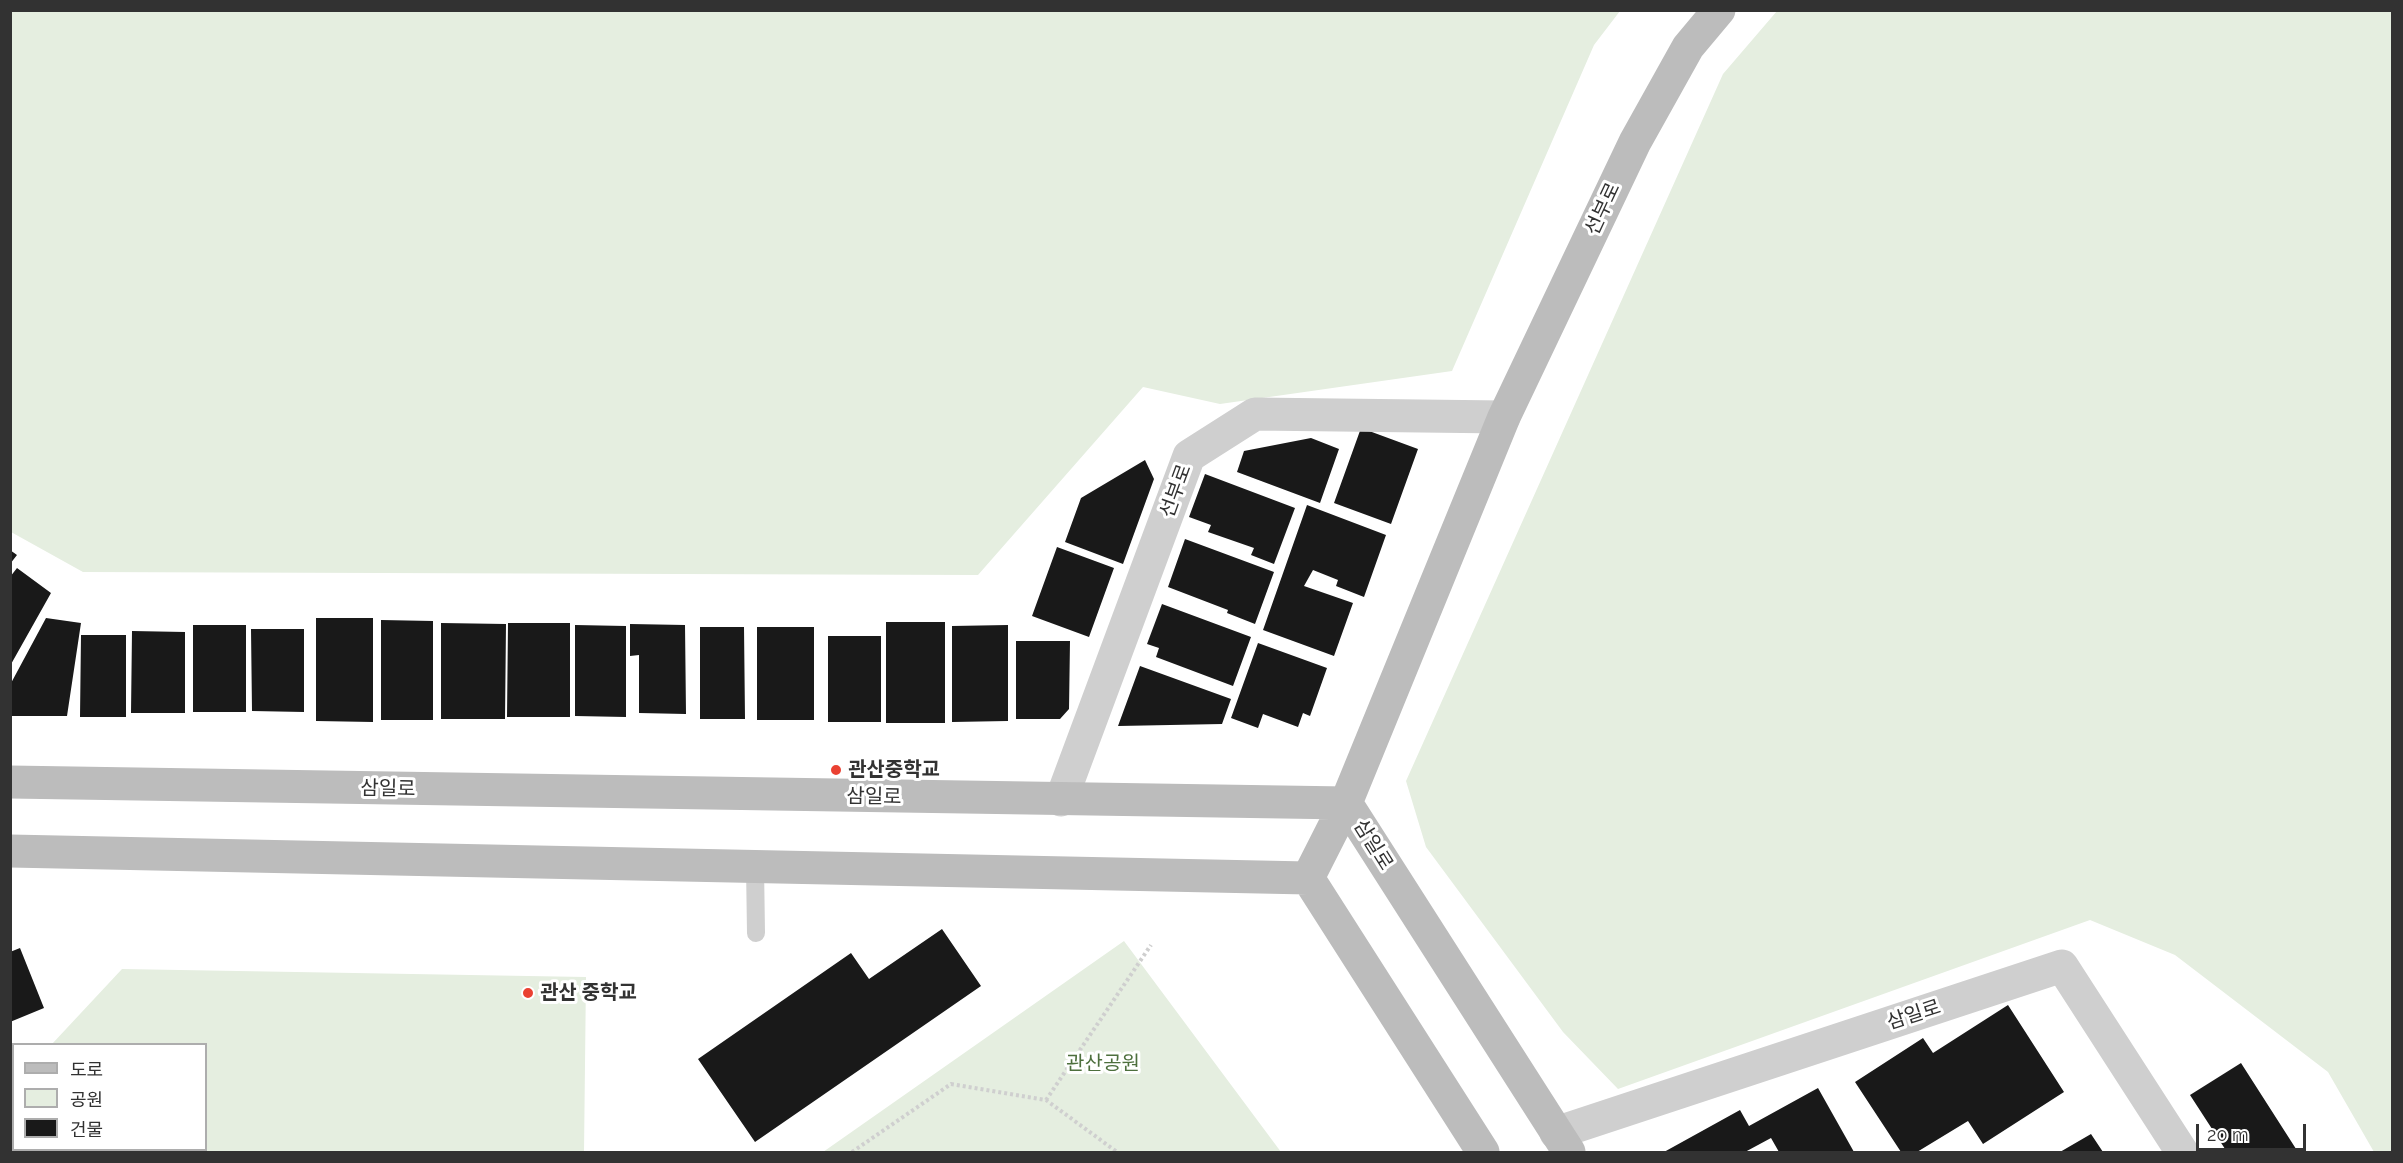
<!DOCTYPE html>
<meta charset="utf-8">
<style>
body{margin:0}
#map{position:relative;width:2403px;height:1163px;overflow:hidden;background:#fff;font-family:Raleway,"Noto Sans KR",sans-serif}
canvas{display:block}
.frame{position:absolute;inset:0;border:12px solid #323232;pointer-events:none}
.legend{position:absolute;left:12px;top:1043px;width:195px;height:108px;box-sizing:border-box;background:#fff;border:2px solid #adadad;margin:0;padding:8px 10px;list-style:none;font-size:18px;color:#323232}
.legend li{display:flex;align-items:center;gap:12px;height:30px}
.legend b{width:30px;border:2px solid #adadad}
.scale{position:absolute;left:2196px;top:1124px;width:110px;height:27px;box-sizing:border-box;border:3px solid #323232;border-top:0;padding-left:8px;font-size:18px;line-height:21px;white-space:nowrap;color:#323232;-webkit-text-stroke:4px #fff;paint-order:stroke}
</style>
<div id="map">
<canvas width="2403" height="1163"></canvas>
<div class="frame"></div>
<ul class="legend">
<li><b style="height:8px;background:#bcbcbc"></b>도로</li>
<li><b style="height:16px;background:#e5eee0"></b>공원</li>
<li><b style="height:16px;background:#191919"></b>건물</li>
</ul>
<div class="scale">20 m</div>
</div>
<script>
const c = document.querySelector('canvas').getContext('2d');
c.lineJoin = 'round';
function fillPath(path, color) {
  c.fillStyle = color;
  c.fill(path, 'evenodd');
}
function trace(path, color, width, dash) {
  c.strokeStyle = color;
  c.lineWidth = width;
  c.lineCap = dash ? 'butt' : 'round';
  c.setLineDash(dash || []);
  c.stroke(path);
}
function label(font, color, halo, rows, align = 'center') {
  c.font = font + ' Raleway,"Noto Sans KR",sans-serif';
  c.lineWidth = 6;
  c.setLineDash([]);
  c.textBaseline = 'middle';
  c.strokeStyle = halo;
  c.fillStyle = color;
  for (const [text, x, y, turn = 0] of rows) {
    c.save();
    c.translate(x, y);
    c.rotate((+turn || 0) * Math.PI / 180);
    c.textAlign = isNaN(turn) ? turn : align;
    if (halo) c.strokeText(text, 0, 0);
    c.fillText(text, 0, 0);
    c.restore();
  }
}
const green = new Path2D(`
 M11,11H1620L1594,45L1452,371L1220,404L1143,387L978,575L83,572L11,532Z
 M1777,11H2392V1152H2374L2328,1072L2175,955L2090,920L1618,1089L1563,1032L1426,847L1406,781L1723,74Z
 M1124,941L1281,1152H823Z
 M122,969L586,977L584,1152H11L10,1089L13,1086L14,1150H206V1044H52Z`);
const building = new Path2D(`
 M1361,428L1418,449L1391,524L1334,503Z
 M1311,438L1339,449L1320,503L1237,472L1244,451Z
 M1145,460L1154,479L1123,564L1065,542L1081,498Z
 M1205,474L1295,508L1274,564L1251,555L1254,548L1208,532L1211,525L1189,517Z
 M1307,505L1386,535L1364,597L1336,586L1338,580L1313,570L1304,586L1353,603L1334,656L1263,630Z
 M1185,539L1274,572L1255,624L1227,613L1228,610L1168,587Z
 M1057,547L1114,568L1089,637L1032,616Z
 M10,550L17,555L10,564Z
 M17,568L51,593L10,666V577Z
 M1162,604L1251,637L1233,686L1156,657L1159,648L1147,644Z
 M46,618L81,623L67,716H10V685Z
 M316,618H373V722L316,721Z
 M381,620L433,621V720H381Z
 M886,622H945V723H886Z
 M441,623L506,624L505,719H441Z
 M508,623H570V717H507Z
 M630,624L685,625L686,714L639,713V655L630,656Z
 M193,625H246V712H193Z
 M575,625L626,626V717L575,716Z
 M1008,625V721L952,722V626Z
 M700,627H744L745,719H700Z
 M757,627H814V720H757Z
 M251,629H304V712L252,711Z
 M132,631L185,632V713H131Z
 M81,635H126V717H80Z
 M828,636H881V722H828Z
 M1016,641H1070L1069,709L1060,719H1016Z
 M1258,643L1327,668L1310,716L1303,713L1298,727L1263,714L1258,728L1231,718Z
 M1140,666L1231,699L1222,724L1118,726Z
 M942,929L981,986L755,1142L698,1059L851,953L869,979Z
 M20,948L44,1008L10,1022V952Z
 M2008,1005L2064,1092L1983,1144L1968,1121L1917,1152H1901L1855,1082L1923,1038L1933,1053Z
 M2241,1063L2298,1152H2227L2190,1095Z
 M1818,1088L1854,1152H1779L1771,1138L1745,1152H1664L1740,1110L1749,1126Z
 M2091,1134L2103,1152H2060Z`);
const path = new Path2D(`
 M1046,1100L1151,945
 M852,1152L951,1084L1046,1100L1117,1152`);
const lane = new Path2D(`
 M755,866L756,933`);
const street = new Path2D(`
 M1061,800L1189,456L1255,414L1504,417
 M1556,1133L2062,966L2182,1152`);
const secondary = new Path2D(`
 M10,782L1346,803L1569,1152
 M10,851L1308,878L1483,1152
 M1308,878L1346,803L1504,417L1635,142L1688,47L1719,10`);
const markers = [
 [836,770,6,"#ea4132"],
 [528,993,6,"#ea4132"]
];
const streetNames = [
 ["선부로",1603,209,-65],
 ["선부로",1176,491,-70],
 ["삼일로",388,789,1],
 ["삼일로",874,797,1],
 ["삼일로",1373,845,58],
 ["삼일로",1914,1015,-18]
];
const poiNames = [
 ["관산중학교",848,770],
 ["관산 중학교",540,993]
];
const parkNames = [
 ["관산공원",1103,1064]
];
fillPath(green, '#e5eee0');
fillPath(building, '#191919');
trace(path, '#cfcfcf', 4, [3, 3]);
trace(lane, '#cfcfcf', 18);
trace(street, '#cfcfcf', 33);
trace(secondary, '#bcbcbc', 33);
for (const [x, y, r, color] of markers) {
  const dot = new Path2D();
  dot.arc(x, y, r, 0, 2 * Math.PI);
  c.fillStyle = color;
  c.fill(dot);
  trace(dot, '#fff', 2);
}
label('20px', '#323232', '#fff', streetNames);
label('bold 20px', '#323232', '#fff', poiNames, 'left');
label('20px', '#4d6f3d', '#fff', parkNames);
</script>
